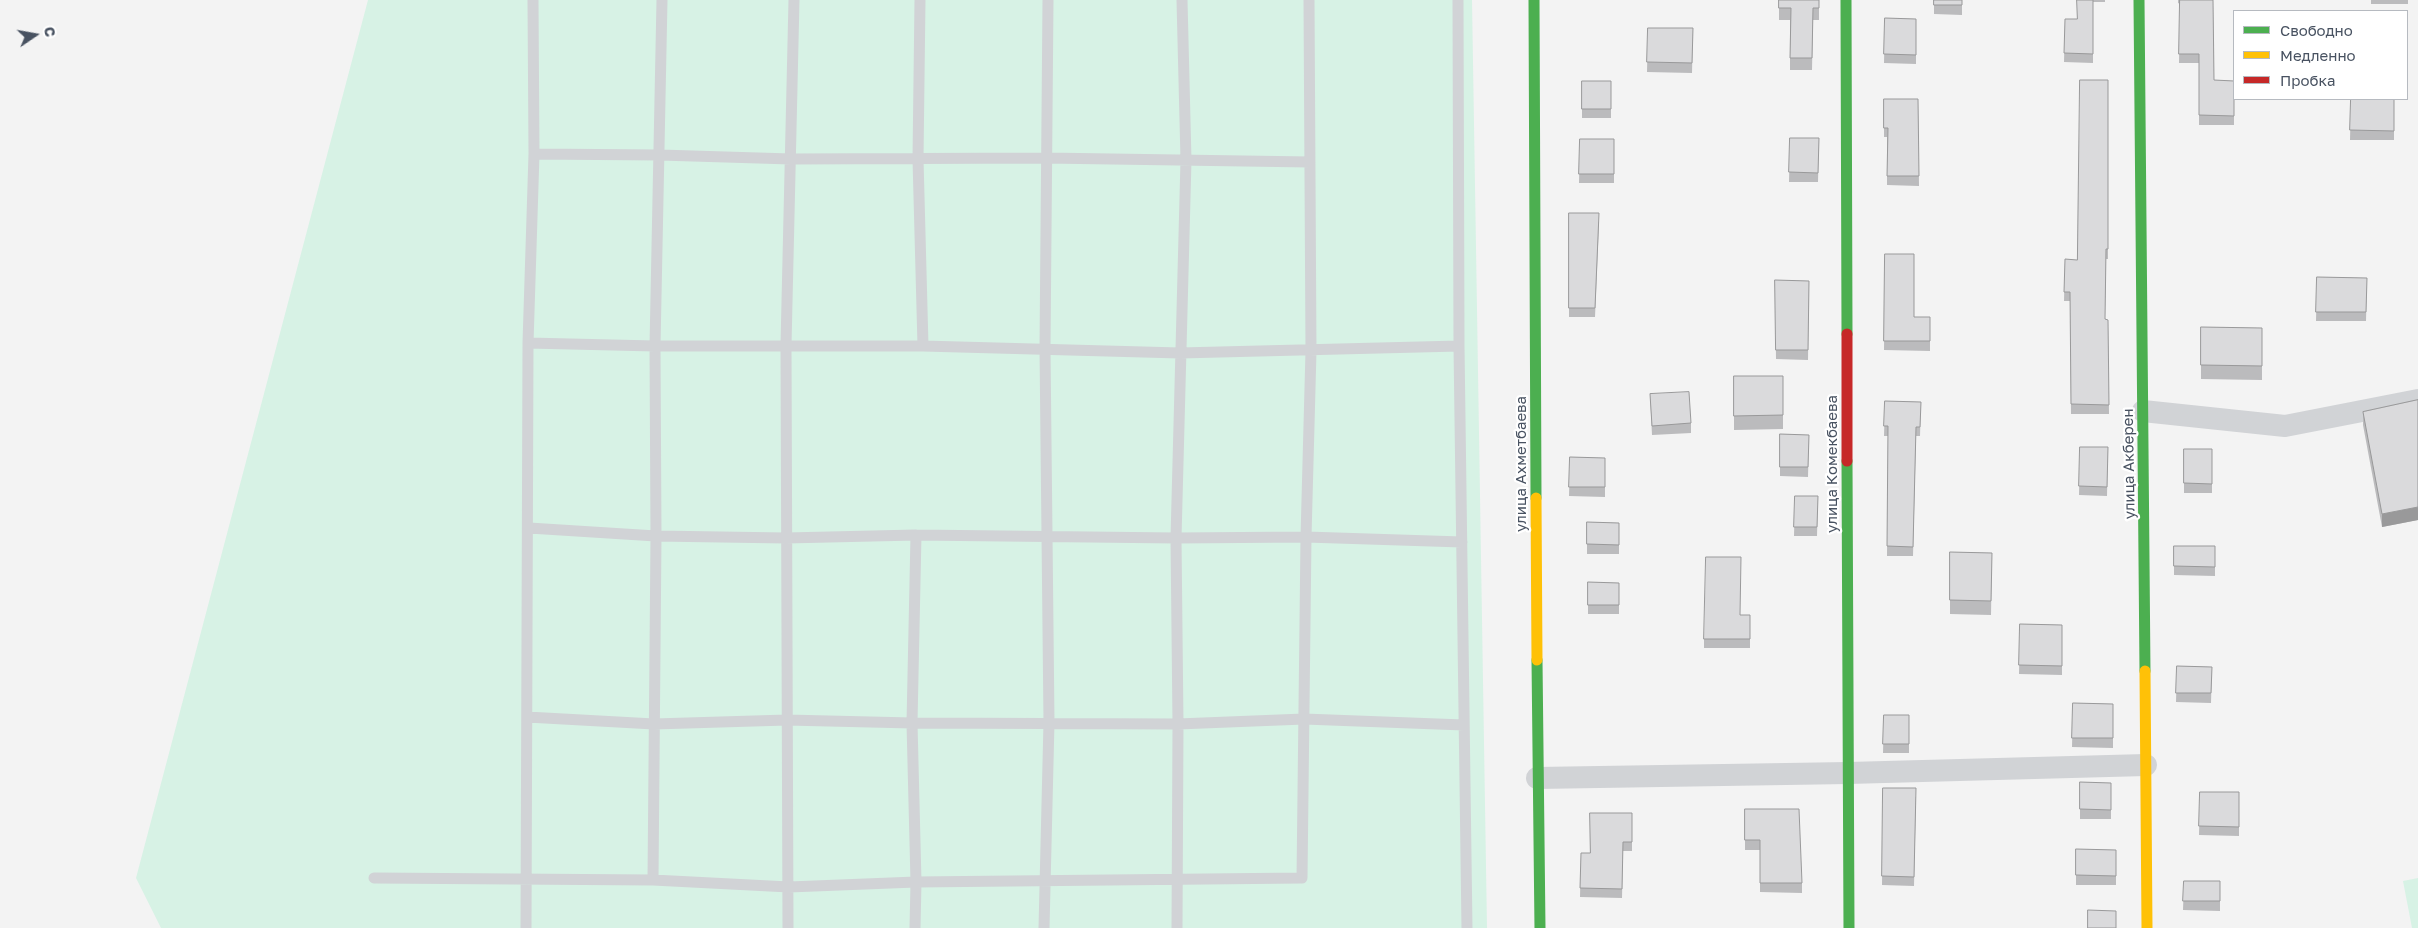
<!DOCTYPE html>
<meta charset="utf-8">
<style>
body{margin:0}
#map{position:relative;width:2418px;height:928px;overflow:hidden;background:#f3f3f3;font-family:"Golos Text",sans-serif}
canvas{display:block}
.legend{position:absolute;left:2233px;top:10px;width:175px;height:90px;box-sizing:border-box;background:#fff;border:1px solid #b6bac0;margin:0;padding:6px 9px;list-style:none;font-size:15px;color:#485261}
.legend li{display:flex;align-items:center;gap:10px;height:25px}
.legend b{width:25px;border:1px solid #b6bac0}
.north{position:absolute;left:10px;top:10px;width:50px;height:50px;-webkit-text-stroke:4px #fff;paint-order:stroke;rotate:78deg;font-size:14px;font-weight:700;line-height:20px;text-align:center;color:#485261}
.north::after{content:'';display:block;margin:auto;width:18px;height:22px;background:#485261;clip-path:polygon(50% 0,100% 100%,50% 72%,0 100%)}
</style>
<div id="map">
<canvas width="2418" height="928"></canvas>
<ul class="legend">
<li><b style="height:6px;background:#4caf50"></b>Свободно</li>
<li><b style="height:6px;background:#ffc107"></b>Медленно</li>
<li><b style="height:6px;background:#c62828"></b>Пробка</li>
</ul>
<div class="north">С</div>
</div>
<script>
const c = document.querySelector('canvas').getContext('2d');
c.lineJoin = 'round';
function fillPath(path, color) {
  c.fillStyle = color;
  c.fill(path, 'evenodd');
}
function trace(path, color, width, dash) {
  c.strokeStyle = color;
  c.lineWidth = width;
  c.lineCap = dash ? 'butt' : 'round';
  c.setLineDash(dash || []);
  c.stroke(path);
}
function label(font, color, halo, rows, align = 'center') {
  c.font = font + ' "Golos Text",sans-serif';
  c.lineWidth = 4.5;
  c.setLineDash([]);
  c.textBaseline = 'middle';
  c.strokeStyle = halo;
  c.fillStyle = color;
  for (const [text, x, y, turn = 0] of rows) {
    c.save();
    c.translate(x, y);
    c.rotate((+turn || 0) * Math.PI / 180);
    c.textAlign = isNaN(turn) ? turn : align;
    if (halo) c.strokeText(text, 0, 0);
    c.fillText(text, 0, 0);
    c.restore();
  }
}
const green = new Path2D(`
 M368,0H1472L1487,928H161L136,878Z
 M2418,878V928H2412L2403,881Z`);
const lane = new Path2D(`
 M920,0L918,159L923,346
 M1458,0L1459,346L1467,928
 M534,154L660,155L791,159L1046,158L1310,162
 M528,343L655,346H923L1180,353L1459,346
 M529,528L656,536L786,538L916,535L1176,538L1306,537L1462,542
 M527,717L654,724L787,720L912,723L1178,724L1304,719L1464,725
 M374,878L653,880L789,887L916,882L1302,878L1306,537L1311,351L1309,0
 M653,880L656,536L655,346L662,0
 M526,928L528,343L534,154L533,0
 M788,928L786,345L794,0
 M915,928L916,882L912,723L916,535
 M1044,928L1049,722L1045,348L1048,0
 M1177,928L1178,724L1176,538L1186,160L1182,0`);
const street = new Path2D(`
 M2143,411L2285,426L2418,400
 M1537,778L1848,773L2146,765`);
const fast = new Path2D(`
 M1534,0L1536,498
 M1846,0L1847,334
 M2139,0L2145,671
 M1847,461L1849,928
 M1537,660L1540,928`);
const slow = new Path2D(`
 M1536,498L1537,660
 M2145,671L2147,928`);
const jam = new Path2D(`
 M1847,334V461`);
const wall = new Path2D(`
 M1779,0H1819V20H1813L1812,70H1790V20H1779Z
 M1934,0H1962V15L1934,14Z
 M2077,0H2105V2H2093V63L2064,62L2065,19H2077Z
 M2178,0H2213L2214,80L2234,81V125H2199V63H2179L2180,4L2178,3Z
 M2371,0H2408V4H2371Z
 M1885,18L1916,19V64L1884,63Z
 M1648,28H1693L1692,73L1647,72Z
 M2108,80V259H2106L2105,319L2108,320L2109,414H2071L2070,301H2064L2065,259L2077,260Z
 M1582,81H1611V118H1582Z
 M1884,99H1918L1919,186L1887,185V137H1884Z
 M2351,99H2394V140H2350Z
 M1790,138H1819L1818,182H1789Z
 M1580,139H1614V183H1579Z
 M1569,213L1599,222L1595,317H1569Z
 M1885,254L1914,317H1930V351L1884,350Z
 M2317,277L2367,278L2366,321H2316Z
 M1775,280L1809,281L1808,360L1776,359Z
 M2201,327L2262,328V380L2201,379Z
 M1734,376H1783V429L1734,430Z
 M1650,394L1691,423V433L1652,435Z
 M2418,400V520L2382,527L2363,425V412Z
 M1885,401L1921,402L1920,436H1916L1913,556H1887L1888,436H1884Z
 M1780,434L1809,435L1808,477L1780,476Z
 M2080,447H2108L2107,496L2079,495Z
 M2184,449H2212V493H2184Z
 M1570,457L1605,458V497L1569,496Z
 M1795,496H1818L1817,536H1794Z
 M1587,522L1619,523V554H1587Z
 M2174,546H2215V576L2174,575Z
 M1950,552L1992,553L1991,615L1950,614Z
 M1588,582L1619,583V614H1588Z
 M1741,615H1750V648H1704V639Z
 M2020,624L2062,625V675L2019,674Z
 M2177,666L2212,667L2211,703L2176,702Z
 M2073,703L2113,704V748L2072,747Z
 M1884,715H1909V753H1883Z
 M2080,782L2111,783V819H2080Z
 M1883,788L1916,797L1914,886L1882,885Z
 M2200,792H2239V836L2199,835Z
 M1745,809L1802,883V893L1760,892V850H1745Z
 M1632,813V851H1623L1622,898L1580,897L1581,853H1590Z
 M2076,849L2116,850V885H2076Z
 M2184,881H2220V911L2183,910Z`);
const shadedWall = new Path2D(`
 M2418,507V520L2382,527V514Z`);
const building = new Path2D(`
 M1779,0H1819V8H1813L1812,58H1790L1791,8H1779Z
 M1934,0H1962V5H1934Z
 M2077,0H2093V54L2064,53L2065,19H2077Z
 M2180,0H2213L2214,80L2234,81V116L2199,115V54H2179Z
 M1885,18L1916,19V55L1884,54Z
 M1648,28H1693L1692,63L1647,62Z
 M2080,80H2108V249H2106L2105,319L2108,320L2109,405L2071,404L2070,292H2064L2065,259L2077,260Z
 M1582,81H1611V109H1582Z
 M1884,99H1918L1919,176H1887L1888,128H1884Z
 M2351,99H2394V131L2350,130Z
 M1790,138H1819L1818,173L1789,172Z
 M1580,139H1614V174H1579Z
 M1569,213H1599L1595,308H1569Z
 M1885,254H1914V317H1930V341H1884Z
 M2317,277L2367,278L2366,312H2316Z
 M1775,280L1809,281L1808,350H1776Z
 M2201,327L2262,328V366L2201,365Z
 M1734,376H1783V415L1734,416Z
 M1689,392L1691,423L1652,426L1650,394Z
 M2418,400V507L2382,514L2363,412Z
 M1885,401L1921,402L1920,427H1916L1913,547L1887,546L1888,426H1884Z
 M1780,434L1809,435L1808,467H1780Z
 M2080,447H2108L2107,487L2079,486Z
 M2184,449H2212V484L2184,483Z
 M1570,457L1605,458V487H1569Z
 M1795,496H1818L1817,527H1794Z
 M1587,522L1619,523V545L1587,544Z
 M2174,546H2215V567L2174,566Z
 M1950,552L1992,553L1991,601L1950,600Z
 M1706,557H1741L1740,615H1750V639H1704Z
 M1588,582L1619,583V605H1588Z
 M2020,624L2062,625V666L2019,665Z
 M2177,666L2212,667L2211,693H2176Z
 M2073,703L2113,704V738H2072Z
 M1884,715H1909V744H1883Z
 M2080,782L2111,783V810L2080,809Z
 M1883,788H1916L1914,877L1882,876Z
 M2200,792H2239V827L2199,826Z
 M1745,809H1799L1802,883H1760V840H1745Z
 M1590,813H1632V842H1623L1622,889L1580,888L1581,853H1590Z
 M2076,849L2116,850V876L2076,875Z
 M2184,881H2220V901H2183Z
 M2088,910L2116,911V928H2088Z`);
const streetNames = [
 ["улица Ахметбаева",1521,464,-90],
 ["улица Комекбаева",1832,464,-90],
 ["улица Акберен",2129,464,-91]
];
fillPath(green, '#d7f2e5');
trace(lane, '#d1d3d6', 11);
trace(street, '#d1d3d6', 22);
trace(fast, '#4caf50', 11);
trace(slow, '#ffc107', 11);
trace(jam, '#c62828', 11);
fillPath(wall, '#bbbbbd');
fillPath(shadedWall, '#99999a');
fillPath(building, '#dadadc');
trace(building, '#99999a', 1);
label('15px', '#485261', '#fff', streetNames);
</script>
